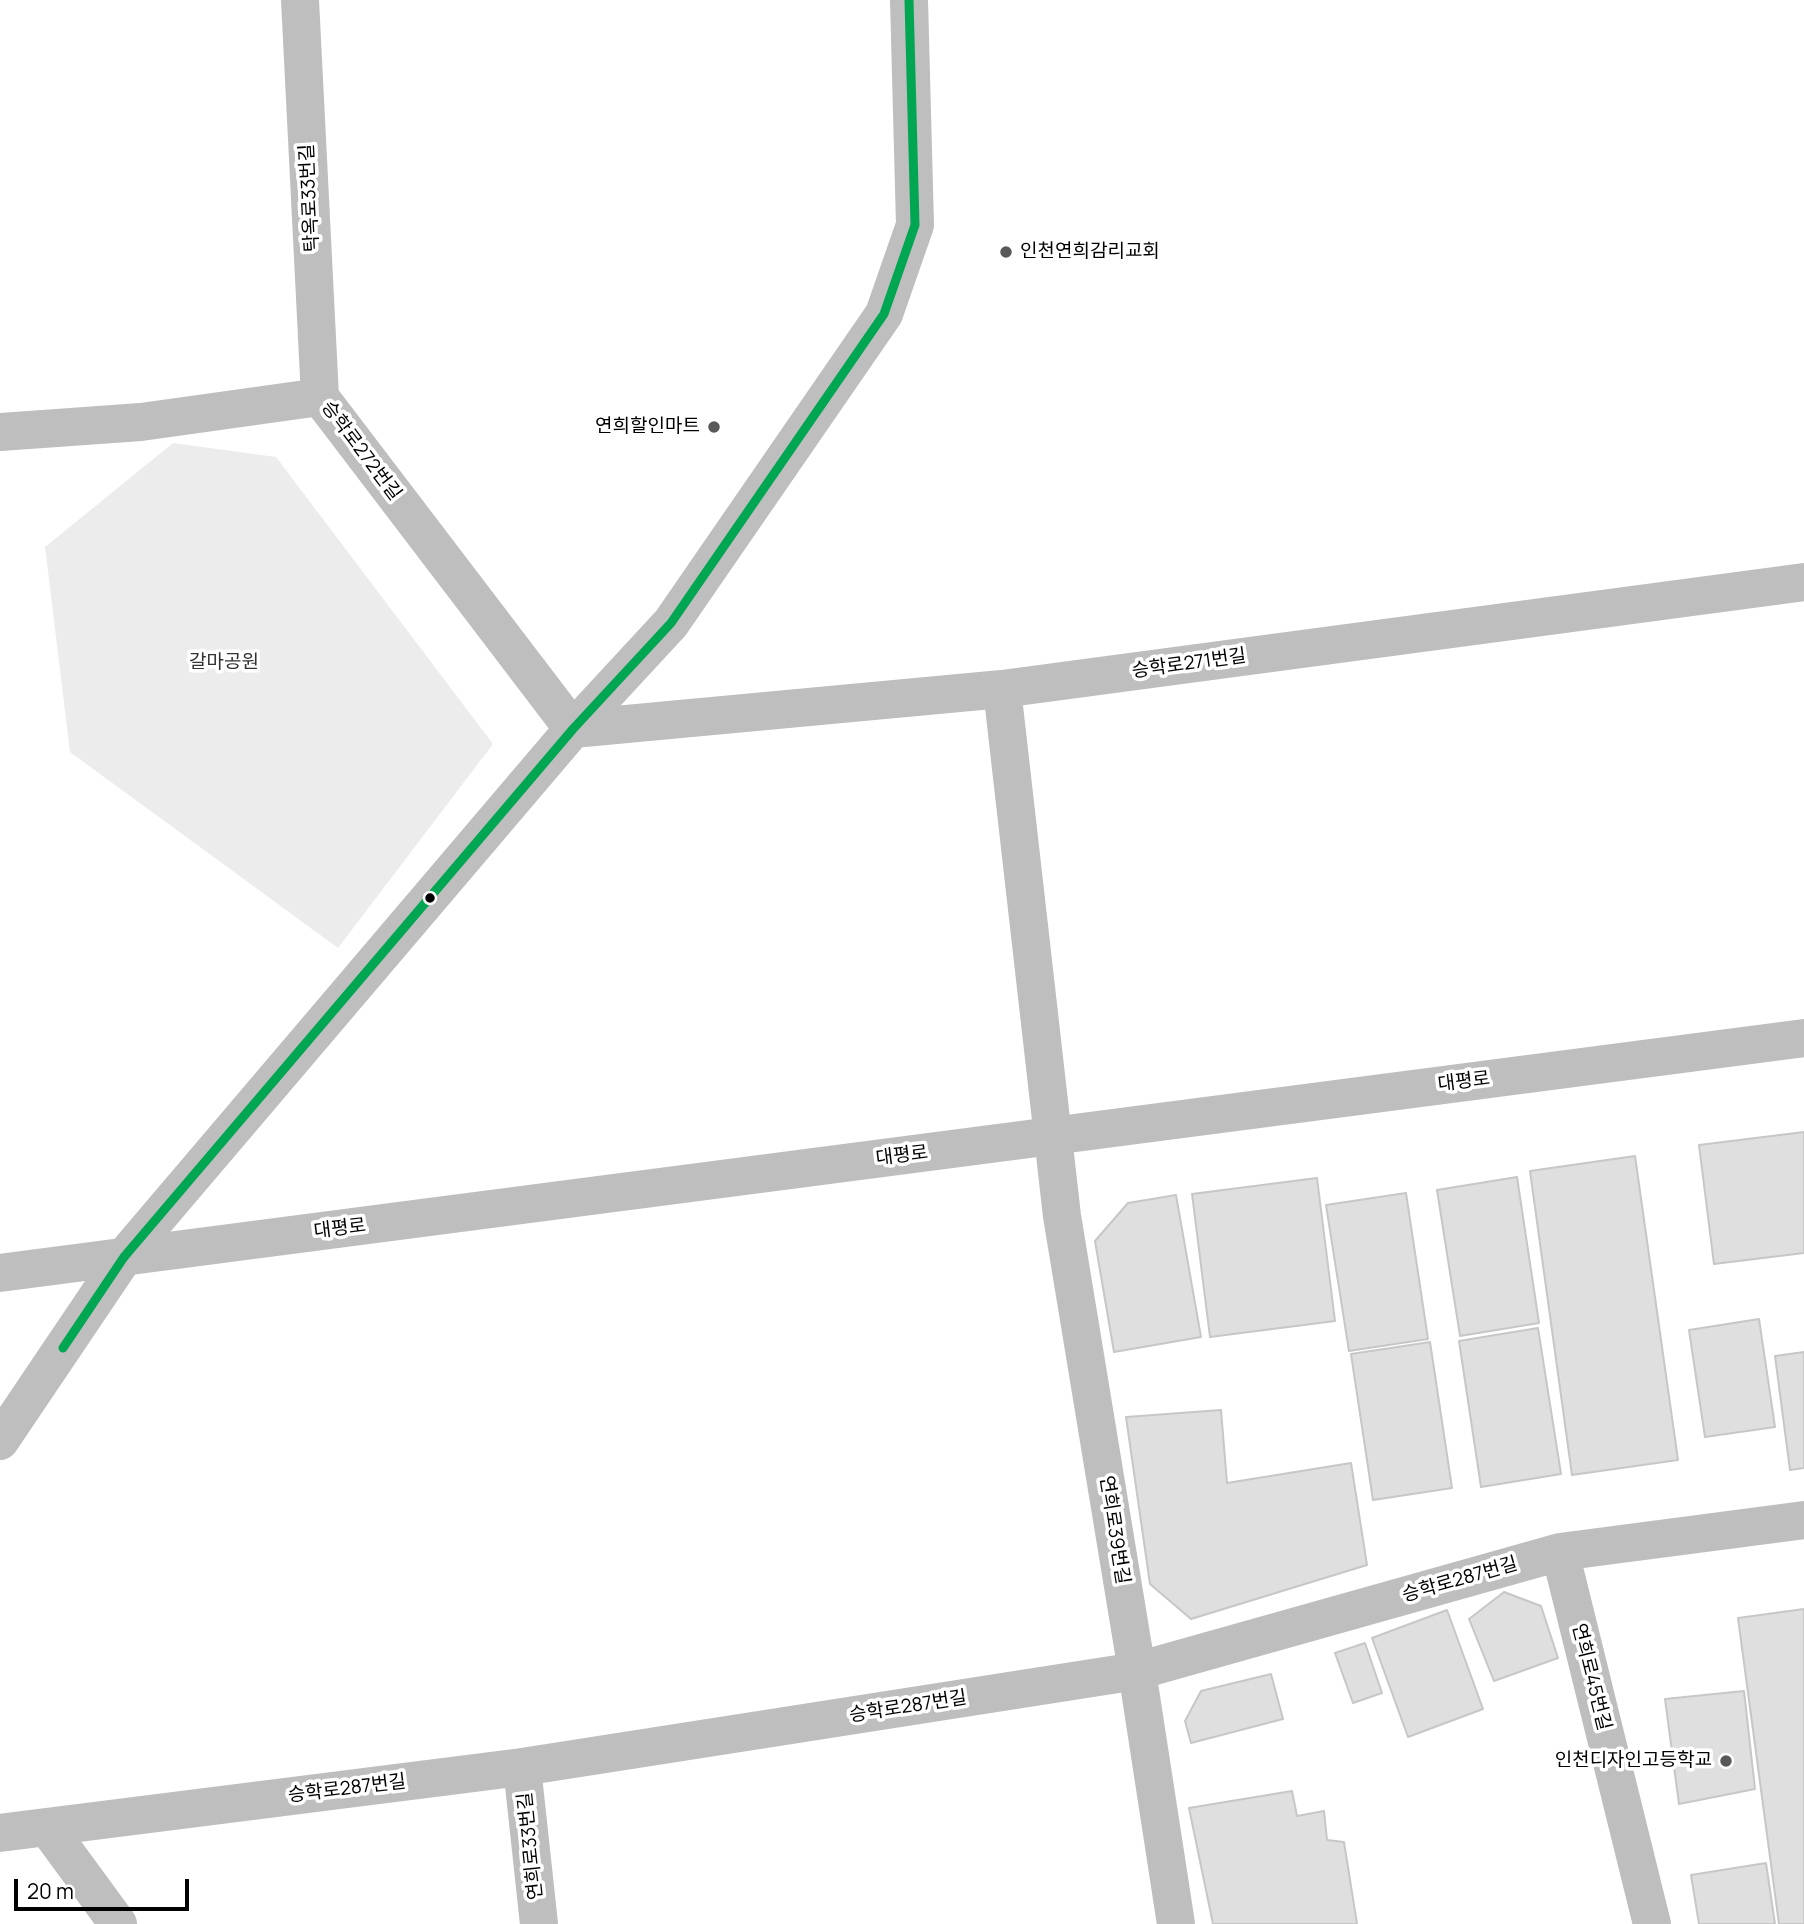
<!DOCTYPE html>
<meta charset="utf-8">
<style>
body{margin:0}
#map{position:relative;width:1804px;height:1924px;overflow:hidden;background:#fff;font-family:Manrope,sans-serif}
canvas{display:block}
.scale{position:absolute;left:14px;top:1879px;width:175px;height:32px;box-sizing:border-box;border:4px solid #000;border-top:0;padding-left:9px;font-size:21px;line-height:24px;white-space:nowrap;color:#000;-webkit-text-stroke:5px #fff;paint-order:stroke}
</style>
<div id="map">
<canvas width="1804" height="1924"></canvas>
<div class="scale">20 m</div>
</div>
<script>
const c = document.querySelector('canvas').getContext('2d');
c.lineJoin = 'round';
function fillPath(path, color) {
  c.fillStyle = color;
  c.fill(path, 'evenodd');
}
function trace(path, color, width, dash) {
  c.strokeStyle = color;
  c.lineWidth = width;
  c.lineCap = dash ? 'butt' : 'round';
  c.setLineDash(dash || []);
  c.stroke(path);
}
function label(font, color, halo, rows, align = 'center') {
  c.font = font + ' Manrope,"Noto Sans KR",sans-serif';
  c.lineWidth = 7;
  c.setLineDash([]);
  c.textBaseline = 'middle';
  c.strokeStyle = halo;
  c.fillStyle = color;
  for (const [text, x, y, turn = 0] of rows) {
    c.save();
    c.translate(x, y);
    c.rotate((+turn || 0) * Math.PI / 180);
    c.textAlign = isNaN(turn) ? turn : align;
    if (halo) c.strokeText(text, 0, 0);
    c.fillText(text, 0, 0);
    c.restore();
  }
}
const green = new Path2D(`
 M173,443L276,457L493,744L338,948L70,752L45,547Z`);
const building = new Path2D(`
 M1804,1132V1253L1714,1264L1699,1145Z
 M1635,1156L1678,1460L1572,1475L1530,1171Z
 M1517,1177L1539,1323L1460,1336L1437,1190Z
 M1317,1178L1335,1321L1210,1337L1192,1194Z
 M1406,1193L1428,1339L1349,1351L1326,1205Z
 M1176,1195L1201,1337L1114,1352L1095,1241L1128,1203Z
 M1759,1319L1775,1427L1705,1437L1689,1330Z
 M1538,1328L1561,1474L1481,1487L1459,1341Z
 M1430,1342L1452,1488L1373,1500L1351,1354Z
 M1804,1352V1468L1790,1470L1775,1356Z
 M1221,1410L1227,1483L1351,1463L1367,1565L1191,1619L1150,1584L1126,1417Z
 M1504,1592L1541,1606L1558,1658L1494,1681L1469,1619Z
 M1804,1609V1924H1779L1738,1618Z
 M1447,1610L1483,1709L1408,1737L1372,1638Z
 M1365,1643L1382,1693L1353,1703L1335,1653Z
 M1271,1674L1283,1719L1191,1743L1185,1721L1201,1691Z
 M1744,1691L1755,1789L1679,1804L1665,1699Z
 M1292,1791L1297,1816L1324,1811L1327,1840L1344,1842L1357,1924H1213L1189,1808Z
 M1766,1863L1775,1924H1699L1691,1875Z`);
const minor = new Path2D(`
 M300,0L320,397
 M0,432L141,422L320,397L573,729L1002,689L1804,582
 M1002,689L1062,1216L1137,1671L1176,1924
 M0,1441L124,1257L573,729L671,623L884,314L915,225L909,0
 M1560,1552L1652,1924
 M522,1767L539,1924
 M47,1827L118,1924
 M0,1833L522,1767L1137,1671L1560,1552L1804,1520`);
const tertiary = new Path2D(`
 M0,1273L1804,1038`);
const bus1 = new Path2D(`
 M63,1348L124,1257L573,729L671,623L884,314L915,225L909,0`);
const markers = [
 [1006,252,7,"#595959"],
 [714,427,7,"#595959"],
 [430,898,6,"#000"],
 [1726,1761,7,"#595959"]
];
const streetNames = [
 ["탁옥로33번길",310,198,-93],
 ["승학로272번길",361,451,53],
 ["승학로271번길",1189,664,-8],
 ["대평로",1464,1082,-7],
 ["대평로",902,1156,-7],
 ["대평로",340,1229,-7],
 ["연희로39번길",1114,1530,81],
 ["승학로287번길",1460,1580,-16],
 ["연희로45번길",1591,1677,76],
 ["승학로287번길",908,1707,-9],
 ["승학로287번길",347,1789,-7],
 ["연희로33번길",531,1846,-96]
];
const poiNames = [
 ["인천연희감리교회",1020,252,"left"],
 ["연희할인마트",700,427],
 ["인천디자인고등학교",1712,1761]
];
const parkNames = [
 ["갈마공원",224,663]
];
fillPath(green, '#ececec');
fillPath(building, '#dfdfdf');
trace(building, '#c7c7c7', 2);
trace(minor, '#bebebe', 38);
trace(tertiary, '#bebebe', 38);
trace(bus1, '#00a651', 9);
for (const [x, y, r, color] of markers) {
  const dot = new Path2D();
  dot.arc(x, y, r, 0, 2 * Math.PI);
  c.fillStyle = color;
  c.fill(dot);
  trace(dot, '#fff', 2.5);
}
label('19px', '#000', '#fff', streetNames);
label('19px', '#000', '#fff', poiNames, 'right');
label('19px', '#333', '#fff', parkNames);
</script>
